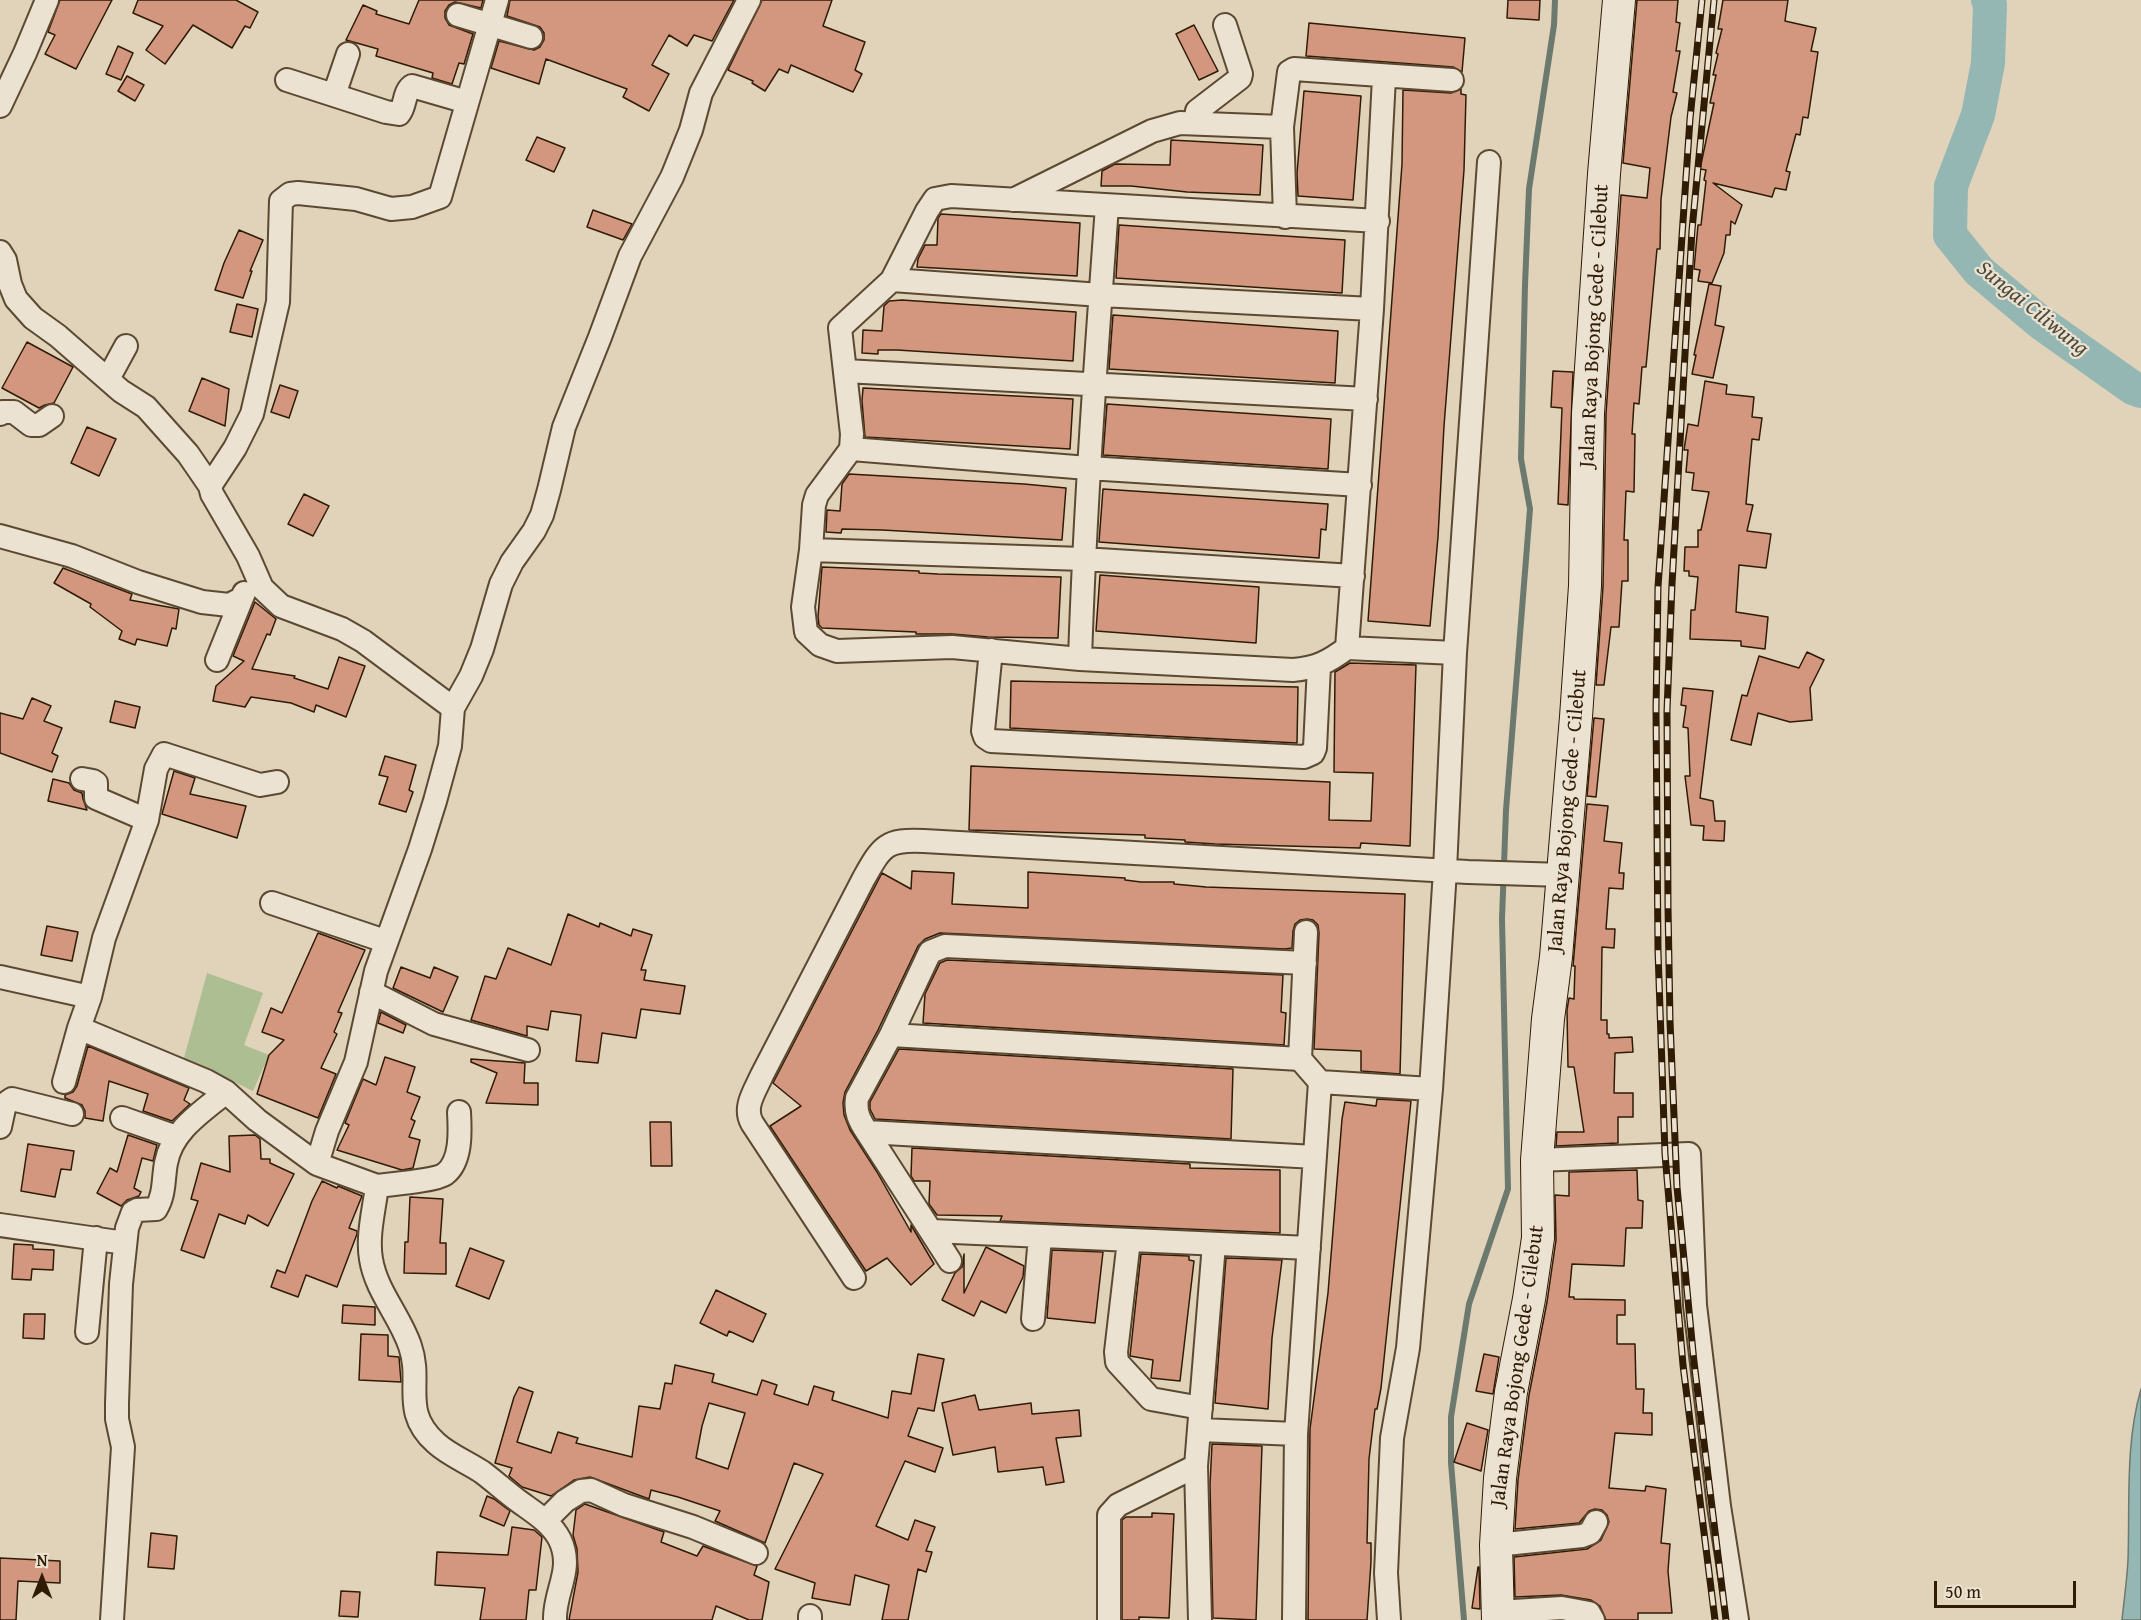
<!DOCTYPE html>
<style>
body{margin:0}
#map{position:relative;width:2141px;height:1620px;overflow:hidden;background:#e0d3b9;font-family:"Gentium Book Plus",serif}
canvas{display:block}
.north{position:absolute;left:12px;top:1548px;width:60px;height:60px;-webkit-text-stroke:4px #ebe2d2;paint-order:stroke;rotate:0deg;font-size:16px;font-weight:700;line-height:24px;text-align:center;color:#301b05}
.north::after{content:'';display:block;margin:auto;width:21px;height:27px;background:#301b05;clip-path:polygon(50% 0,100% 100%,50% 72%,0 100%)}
.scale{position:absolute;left:1934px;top:1581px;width:142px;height:27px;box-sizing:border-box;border:3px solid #301b05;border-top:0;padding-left:8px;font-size:18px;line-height:21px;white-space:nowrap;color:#301b05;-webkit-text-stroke:4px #ebe2d2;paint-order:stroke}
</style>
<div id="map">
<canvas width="2141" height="1620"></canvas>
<div class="north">N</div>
<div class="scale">50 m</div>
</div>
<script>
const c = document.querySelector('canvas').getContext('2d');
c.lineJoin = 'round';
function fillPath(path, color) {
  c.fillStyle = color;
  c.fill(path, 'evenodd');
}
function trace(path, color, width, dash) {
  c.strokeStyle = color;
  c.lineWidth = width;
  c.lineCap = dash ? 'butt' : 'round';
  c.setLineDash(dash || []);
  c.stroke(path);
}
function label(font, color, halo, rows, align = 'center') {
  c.font = font + ' "Gentium Book Plus",serif';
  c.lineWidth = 4.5;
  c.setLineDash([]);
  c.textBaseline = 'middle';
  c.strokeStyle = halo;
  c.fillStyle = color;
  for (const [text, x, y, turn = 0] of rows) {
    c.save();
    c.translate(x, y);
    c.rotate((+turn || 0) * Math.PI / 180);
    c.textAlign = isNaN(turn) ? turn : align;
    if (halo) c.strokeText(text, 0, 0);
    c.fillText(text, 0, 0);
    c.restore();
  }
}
const green = new Path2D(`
 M207,973L263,993L244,1045L269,1055L253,1091L184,1058Z`);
const water = new Path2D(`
 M2141,1389V1620H2122C2124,1600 2127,1580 2128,1560C2130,1503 2125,1444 2141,1389Z`);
const stream = new Path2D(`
 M1464,1620L1451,1463V1417L1469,1304L1508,1189L1502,919L1506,810L1530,509L1521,459L1525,285L1529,189L1554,25L1555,0`);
const river = new Path2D(`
 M1988,0L1990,5L1988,63L1978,115L1951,186L1950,235L1979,271L2041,323L2133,388L2141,391`);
const building = new Path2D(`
 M60,0H112L76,69L45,54L55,35L48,32Z
 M138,0H236L258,12L250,28L245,26L232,48L193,25L165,64L146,50L163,26L133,13Z
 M419,0H483L481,8L455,2L449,5L445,11V18L449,25L473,34L464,64L459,63L452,84L432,78L433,73L376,56L378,49L346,40L363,5L377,11L376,14L409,24Z
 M510,0H734L712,41L694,35L687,46L669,35L652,65L669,74L649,111L623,97L627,89L546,59L539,84L491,68L499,41L534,50L540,47L544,40V33L540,27L507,16Z
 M762,0H832L823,26L865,42L855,70L862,74L853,92L791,65L788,73L779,69L765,91L752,83L753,81L728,70Z
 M1508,0H1540L1539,20L1507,18Z
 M1637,0H1678L1676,22L1680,23L1676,51H1680L1673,92L1677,93L1671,117L1661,199L1660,249H1657L1646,367H1642L1639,404L1634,403L1632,434H1635L1634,492L1626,491L1624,540H1628V581H1622L1619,627H1611L1604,685H1596L1603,587L1606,414L1621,195L1647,198L1650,168L1623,163Z
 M1723,0H1788L1785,21L1816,28L1811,51L1818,52L1808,118L1803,117L1800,135L1796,134L1786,171L1790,172L1786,190L1775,188L1772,197L1713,183L1742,205L1735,224L1731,221L1730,235H1726L1724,253L1712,283L1698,281L1700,270L1694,269L1698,225H1701L1706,181L1704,180L1706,170L1700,169L1714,103H1710L1716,75H1713L1718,54L1716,53L1722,29H1718Z
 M1309,23L1465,38L1462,72L1453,67L1306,56Z
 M1194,25L1218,71L1199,80L1176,34Z
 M118,46L133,53L121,80L106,74Z
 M127,76L144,85L135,101L118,91Z
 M1461,89V94L1466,95L1464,170L1444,426L1438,537L1430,626L1368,621L1402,164L1403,90L1451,93Z
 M1304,91L1361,96L1353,200L1298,196L1297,173Z
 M537,137L565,148L554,172L526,160Z
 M1171,140L1263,145L1260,195L1187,192L1131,186H1101L1102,171L1115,164L1170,165Z
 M593,210L632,224L623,240L587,227Z
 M941,214L1080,223L1077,276L917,267L918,259L925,245H937L938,218Z
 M1119,225L1345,240L1342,293L1116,278Z
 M239,230L263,240L250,271H252L243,298L215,290L224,263Z
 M1709,284L1721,286L1715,325L1724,327L1713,378L1692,374L1696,355H1694Z
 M902,300L1076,312L1073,361L897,350H878V354L862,353L863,330L882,331L884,306L889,301Z
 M237,304L258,309L252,337L230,332Z
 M1113,315L1338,331L1335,383L1109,369Z
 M27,342L73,367L54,403L45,405L39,408L2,388Z
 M1553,371L1573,372L1568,505L1558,504L1562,408L1551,407Z
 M202,378L229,389L225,426L189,411Z
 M1705,381L1727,385L1726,394L1754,397L1752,417L1762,418L1759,440L1752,439L1746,504L1753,505L1747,531L1771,534L1766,568L1739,565L1736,612L1768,617L1765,649L1741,646V641L1690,639L1691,610H1695L1698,577L1689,576V571H1684L1685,547H1698V530H1701L1709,492L1692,490L1694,473L1686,472L1688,450H1684L1688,424L1698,426Z
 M280,385L298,391L289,418L271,412Z
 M863,388L1073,399L1070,449L865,437L862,401Z
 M1107,404L1331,419L1328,469L1103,455Z
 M87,427L116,439L99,476L71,463Z
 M849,474L1024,484L1066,488L1062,540L882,530L842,529L841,533L826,532L827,510L840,511L842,484Z
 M1103,489L1328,504L1326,530L1321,529L1319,558L1099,542Z
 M304,494L329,506L313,536L288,524Z
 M822,567L919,571V573L938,574L1061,577L1058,638L988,637L952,634H916V632L822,628L819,625L818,617Z
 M63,568L132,594L130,600L179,609L176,629L172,628L167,646L137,639L135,645L119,639L122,631L90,607L91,604L54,583Z
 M1100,575L1259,587L1256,643L1096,631Z
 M255,602L276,619L270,635L267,634L252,669L295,676L294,678L328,689L339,657L365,666L346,717L316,705L314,712L291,703L251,697L245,707L213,701L216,686L244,661L233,656Z
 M1807,652L1824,660L1810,688L1812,720L1790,722L1758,713L1751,745L1731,740L1742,695L1747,696L1759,656L1799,668Z
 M1350,663L1416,665L1410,846L1361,843L1360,848L1215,844L1185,842V840L1145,838V835L969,830L971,766L1330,782L1329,820L1371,821L1373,773L1334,772L1335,672Z
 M1011,681L1298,687L1297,743L1010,728Z
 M1683,688L1713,691L1700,798L1713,801L1715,821H1725L1724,841L1703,840L1704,826L1691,825L1685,776H1690L1688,728L1683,727L1686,706L1681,705Z
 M32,698L51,706L44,721L62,728L52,753L58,756L52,772L0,753V713L23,719Z
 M115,701L140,707L135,728L110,722Z
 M1594,718L1604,719L1596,797L1587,796Z
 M385,756L416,765L409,790L413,792L406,812L379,804L388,777L379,775Z
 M174,771L195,778L190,794L246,806L237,838L162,814Z
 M53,779L69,783L74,790L82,793L83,799L87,810L48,801Z
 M1587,804L1608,806L1604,841L1622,843L1619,873H1624L1623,889L1609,888L1606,929H1615L1614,948L1602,947L1601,1020H1607V1034H1609V1038L1632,1037L1633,1052L1615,1053L1614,1093H1633V1117H1618V1143L1556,1146L1557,1132H1584L1574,1067H1568L1567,1010L1569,998L1574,999L1575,966H1573Z
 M912,871L954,873L952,904L1028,908V872L1125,878V880L1141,882H1174V884L1206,887L1405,894L1400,1074L1361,1071V1051L1314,1049L1319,933L1318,925L1313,920L1307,919L1300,920L1295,924L1293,931L1292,948L1285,949L940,933L925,939L918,946L878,1030L845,1092L843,1103L844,1115L850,1130L877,1172L911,1232V1225L934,1264L911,1285L887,1258L866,1271L770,1126L801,1106L773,1083L882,873L911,889Z
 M568,914L599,927L600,923L631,936L633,929L652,935L641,970H646L644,980L685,986L680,1014L641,1009L636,1038L602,1033L598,1063L576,1061L581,1015L551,1011L548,1030L527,1026V1036L471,1020L485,976L496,979L508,948L551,965Z
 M47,926L78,932L72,961L41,955Z
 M318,933L365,950L338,1012L342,1013L334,1032L337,1034L321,1068L336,1074L318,1118L257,1094L269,1055L284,1040L262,1032L271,1008L282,1013Z
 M947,960L1283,975L1281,1012L1286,1013L1284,1045L923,1023L925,994L940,963Z
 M401,967L430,978L434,967L458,977L443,1012L393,988Z
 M381,1012L406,1025L403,1033L378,1023Z
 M88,1046L189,1088L184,1100L190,1104L172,1121L143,1111L148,1094L109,1081L103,1121L85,1118V1111L82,1105L65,1098V1095L73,1092L77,1086Z
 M899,1049L1233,1069L1231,1139L875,1119L870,1109V1102Z
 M385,1057L415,1067L407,1092L420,1097L411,1119L415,1121L409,1137L420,1140L413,1168L402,1170L337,1150L349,1125L345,1123L363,1079L376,1085Z
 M471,1059L525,1063L524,1083H538V1105L486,1103L497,1073L471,1062Z
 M1377,1099L1411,1101L1381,1388L1377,1409H1375L1369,1459L1367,1543H1371V1562L1367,1620H1308L1310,1429L1328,1293L1342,1119L1345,1102L1376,1106Z
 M650,1122H671L672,1166H651Z
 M128,1135L157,1145L153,1161L142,1158L134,1188L141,1192L139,1196L127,1200L121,1206L97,1193L110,1168L117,1172Z
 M255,1135L260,1139L261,1159H270V1163L294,1174L268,1226L248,1215L245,1224L219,1214L204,1258L181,1250L198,1201L191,1199L201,1163L230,1172L229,1136Z
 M28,1144L74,1151L71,1170L61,1169L55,1197L21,1191Z
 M912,1148L1190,1164V1168L1280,1170V1233L1000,1221L1002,1216L937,1215L929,1204L930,1181H914L911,1176Z
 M1637,1170L1638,1200L1643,1201L1642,1228H1626L1624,1266L1572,1264L1569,1297H1574V1299L1625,1300V1315H1617V1344H1635L1636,1389H1644L1643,1413H1652V1435L1615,1433L1609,1488L1645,1491L1646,1486L1666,1489L1661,1543L1670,1544L1668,1571L1672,1613H1638V1620H1606L1600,1606L1591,1600L1561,1595L1515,1597L1514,1557L1587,1549L1601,1540L1609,1522L1607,1515L1602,1510L1595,1509L1589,1511L1579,1523L1515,1529L1518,1480L1529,1395L1547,1302L1556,1240L1555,1195L1569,1196V1172Z
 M322,1181L337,1188L338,1186L362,1196L349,1228L357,1231V1234L337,1287L306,1275L298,1297L271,1287L277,1270L285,1273L312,1201Z
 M410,1197L443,1199L440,1243H446V1274L404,1273L405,1242H408Z
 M14,1244L33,1245V1249L54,1250L53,1270L32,1269L31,1280L12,1279Z
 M986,1247L1024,1266L1023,1277L1006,1313L981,1301L974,1316L942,1300L955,1273L962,1267L964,1254V1293Z
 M470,1248L504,1261L489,1299L456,1286Z
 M1052,1250L1103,1252L1095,1323L1047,1318Z
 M1141,1254L1189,1256V1260L1194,1261L1180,1381L1151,1378L1153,1360L1130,1356Z
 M1226,1258L1282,1260L1272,1338L1268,1409L1215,1403Z
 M716,1290L766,1314L753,1342L729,1331L727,1336L700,1323Z
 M343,1305L375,1307V1325L342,1323Z
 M24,1314H45L44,1339L23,1338Z
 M361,1334L388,1335V1356L399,1357L401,1382L359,1380Z
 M918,1354L944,1359L934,1411L918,1408L908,1436L943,1448L935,1472L905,1461L876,1526L908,1540L915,1520L935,1527L926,1551L932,1552L926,1572L918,1569L908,1620H882L889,1585L855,1575L850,1605L812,1598L815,1583L775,1569L823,1474L794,1463L765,1543L715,1521L720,1511L678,1497L651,1490L649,1499L590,1477L574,1480L551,1496L522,1487L509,1476L512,1468L495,1463L514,1397L519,1387L533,1392L517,1442L551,1453L558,1432L578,1438L576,1443L632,1457L639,1406L660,1409L665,1383L672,1384L675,1365L714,1374L712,1382L757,1395L762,1380L777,1385L774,1394L808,1405L814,1386L834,1392L832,1400L888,1418L892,1391L911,1394ZM709,1403L745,1413L728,1469L696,1458L702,1426Z
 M1484,1354L1499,1357L1493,1394L1476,1391Z
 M975,1395L979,1410L1031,1403L1032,1414L1079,1410L1081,1436L1056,1438L1064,1482L1046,1485L1043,1467L998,1472L995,1447L953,1455L942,1403Z
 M1467,1423L1488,1430L1481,1471L1454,1462Z
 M1212,1444L1262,1446L1256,1620L1213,1618L1210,1485Z
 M487,1496L494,1499L510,1511L504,1526L480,1516Z
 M585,1504L664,1532L661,1542L697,1556L703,1546L757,1566L754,1575L769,1582L762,1620H749L716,1606L712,1620H569L578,1572L577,1549L573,1535L576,1510Z
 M1152,1513L1174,1514L1169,1618L1139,1617V1620H1122V1520L1126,1517H1152Z
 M512,1527L534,1530L542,1537L536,1590H529L526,1620H480L485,1588L435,1585L437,1552L508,1555Z
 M151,1533L177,1536L174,1569L148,1567Z
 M0,1558L60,1561V1583L18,1581L16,1620H0Z
 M1478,1567H1479L1480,1609L1472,1608Z
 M341,1591L360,1592L358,1617L339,1616Z`);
const street = new Path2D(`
 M458,15L531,37
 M287,80L386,112L399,114C406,106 403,93 412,86L467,102
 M334,95L348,54
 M0,106L25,53L47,0
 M1195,123L1197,111L1240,78L1241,74L1225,25
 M1013,200L1152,131L1180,123L1282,127
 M1107,206C1096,357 1085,508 1080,659L1293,670C1317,668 1328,662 1347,648
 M1285,217L1282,127L1289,72L1294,69L1452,80
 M0,252L5,260L10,284L16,299L33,318L58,336L121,391L146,407L188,454L210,486L212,494L248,556L262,588L281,606L342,629L363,641L453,708
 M892,280L1101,295L1372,309
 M845,371L1366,399
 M108,379L126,346
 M0,414L2,412H14L31,425H39L52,416
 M851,449L1088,468L1360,485
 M210,486L235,448L252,414L278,302L281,201L290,194L298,193L356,199L391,209L412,207L440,197L497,0
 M0,536L72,556L138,582L202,602L229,605L241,599
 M811,550L1083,559L1353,576
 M991,650L983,731L985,737L991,741L1304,757L1313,753L1315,748L1319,666
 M1455,653L1489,162
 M1080,659L952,647L837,651L820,645L806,632L803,607L811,550L814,505L817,495L851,449L852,434L840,328L892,280L927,211L935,199L951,196L1378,221
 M217,660L244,593
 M82,779L93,781L96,783V798L147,820
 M272,903L385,941
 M0,977L90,997L104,938L147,820L156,769L164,754L260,785L277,782
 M371,992L434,1024L528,1050
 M90,997L79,1028L206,1081L226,1092L257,1120L317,1164
 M891,1035L1300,1059L1320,1082
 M1300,1059L1306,932
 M64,1082L79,1028
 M122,1118L176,1137
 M0,1127L5,1104L12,1099L72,1114
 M867,1132L1315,1157
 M1537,1160L1689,1154L1695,1305L1719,1506L1737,1620
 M377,1186C391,1184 435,1181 445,1174C462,1161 460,1130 459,1112
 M0,1225L125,1243
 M932,1231L1309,1248
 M1129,1240L1116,1352L1117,1362L1151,1399L1201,1408
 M950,1261L867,1132C859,1120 855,1112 857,1098L891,1035L930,952L945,946L1305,963
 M854,1278L752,1123C743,1107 755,1091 762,1075L864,878C882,846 886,839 924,841L1468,872L1563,875
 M1033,1319L1040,1236
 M87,1332L96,1238
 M1200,1430L1296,1434
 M546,1520L565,1501L581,1491L591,1490L624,1505L693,1527L756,1553
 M1496,1545L1582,1536L1590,1533L1596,1522
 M1498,1612L1562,1608L1589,1613L1593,1620
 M112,1620L123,1447L117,1419V1403L121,1284L127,1228L133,1212L137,1210L156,1209C165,1194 163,1179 166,1163C172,1130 202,1112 226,1092
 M555,1620C554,1591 574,1570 560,1540C551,1522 533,1512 517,1500C505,1491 494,1481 482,1472C467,1462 449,1455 436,1443C400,1411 423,1383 410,1346C400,1316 376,1291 371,1259C367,1236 374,1210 377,1186L317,1164L327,1131L356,1062L376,971L420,849L435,801L450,746L453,708L471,676L482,649L501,584L512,562L534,531L542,515L549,490L564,427L600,337L630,256L672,177L691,130L701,93L749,0
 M810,1620V1616
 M1109,1620V1515L1118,1505L1196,1466
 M1200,1620L1196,1466L1214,1244
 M1294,1620L1296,1434L1320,1082L1431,1089L1445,870L1455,653L1347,648L1372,309L1384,77
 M1389,1620L1386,1573L1392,1438L1408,1348L1431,1089`);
const secondary = new Path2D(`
 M1498,1620L1496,1545L1500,1478L1511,1392L1529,1299L1538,1238L1537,1160L1548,1019L1556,957L1576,717L1585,586L1588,413L1604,174L1619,0`);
const rail = new Path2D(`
 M1702,0L1690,119L1658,587L1656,709L1658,951L1665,1154L1683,1365L1715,1620
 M1714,0L1692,230L1672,584L1667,711L1668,907L1670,1021L1677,1187L1694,1362L1726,1620`);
const streetNames = [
 ["Jalan Raya Bojong Gede - Cilebut",1595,326,-87],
 ["Jalan Raya Bojong Gede - Cilebut",1568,811,-85],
 ["Jalan Raya Bojong Gede - Cilebut",1518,1366,-82]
];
const waterNames = [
 ["Sungai Ciliwung",2032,309,39]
];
fillPath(green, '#adbe93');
fillPath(water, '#94b7b4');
trace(water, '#6c796e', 1.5);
trace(stream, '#6c796e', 6);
trace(river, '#94b7b4', 34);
fillPath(building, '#d39780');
trace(building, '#301b05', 1.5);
trace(street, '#5c4932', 26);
trace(secondary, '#301b05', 34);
trace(street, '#ebe2d2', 22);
trace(secondary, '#ebe2d2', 32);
trace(rail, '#301b05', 7);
trace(rail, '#ebe2d2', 4.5, [14]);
label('21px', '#301b05', '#ebe2d2', streetNames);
label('italic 22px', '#4e4a3a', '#ebe2d2', waterNames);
</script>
